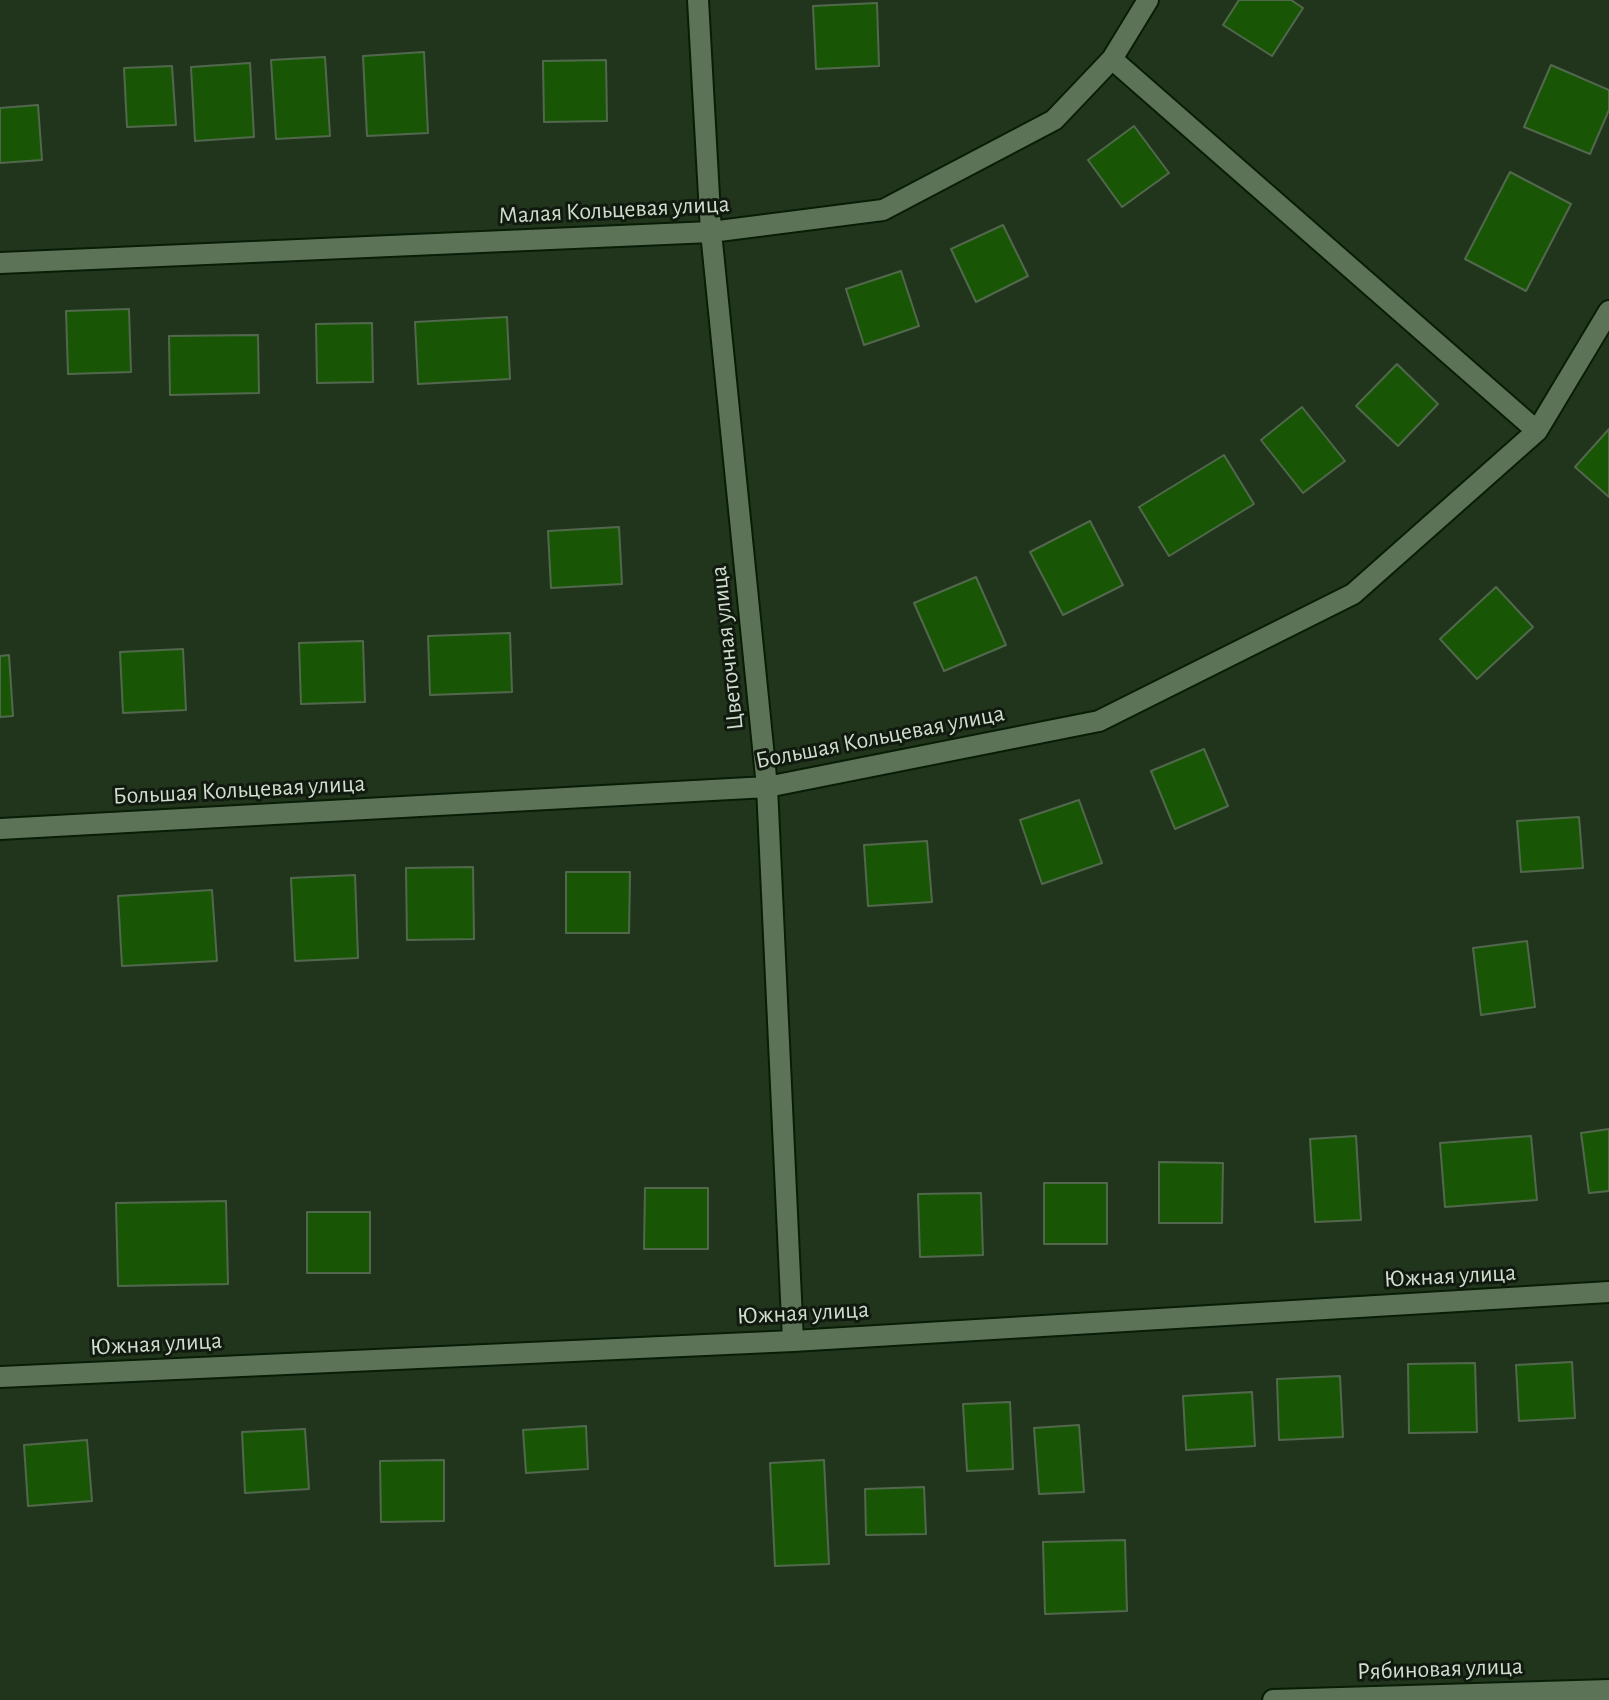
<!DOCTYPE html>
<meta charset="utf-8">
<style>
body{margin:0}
canvas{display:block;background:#21351c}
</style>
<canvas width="1609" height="1700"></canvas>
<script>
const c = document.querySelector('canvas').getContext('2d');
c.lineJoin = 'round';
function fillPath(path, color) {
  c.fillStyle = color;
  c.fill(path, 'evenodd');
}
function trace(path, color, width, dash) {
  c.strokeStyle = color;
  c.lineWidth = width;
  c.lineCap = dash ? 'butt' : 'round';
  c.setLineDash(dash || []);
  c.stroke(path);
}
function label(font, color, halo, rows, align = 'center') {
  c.font = font + ' "Alegreya Sans",sans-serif';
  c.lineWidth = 6;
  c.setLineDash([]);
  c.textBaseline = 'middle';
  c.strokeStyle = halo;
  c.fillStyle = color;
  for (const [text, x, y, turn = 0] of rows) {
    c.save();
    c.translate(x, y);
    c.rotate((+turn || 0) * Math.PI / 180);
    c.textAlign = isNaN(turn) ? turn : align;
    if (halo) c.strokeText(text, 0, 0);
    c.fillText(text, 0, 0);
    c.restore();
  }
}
const building = new Path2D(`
 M1239,0H1291L1303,8L1272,56L1223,25Z
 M877,3L879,66L816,69L813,6Z
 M424,52L428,133L367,136L363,56Z
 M325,57L330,136L276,139L271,60Z
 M606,60L607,121L544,122L543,61Z
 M250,63L254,137L195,141L191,67Z
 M1551,65L1609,90V110L1590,154L1524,127Z
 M172,66L176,125L127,127L124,68Z
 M38,105L42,160L0,163V108Z
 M1134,126L1169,173L1122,207L1088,160Z
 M1510,172L1571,204L1526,291L1465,259Z
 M1003,225L1028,276L976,302L951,249Z
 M901,271L919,326L864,345L846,289Z
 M129,309L131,372L68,374L66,311Z
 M507,317L510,379L418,384L415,322Z
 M372,323L373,382L317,383L316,324Z
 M258,335L259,393L170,395L169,336Z
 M1397,364L1438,404L1398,446L1356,406Z
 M1302,407L1345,461L1303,493L1261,440Z
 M1609,429V497L1575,467Z
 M1224,455L1254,504L1169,556L1139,507Z
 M1090,521L1123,585L1063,615L1030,552Z
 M619,527L622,584L551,588L548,531Z
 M976,577L1006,645L944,671L914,603Z
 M1496,587L1533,627L1477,679L1440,639Z
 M510,633L512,692L430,695L428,636Z
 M363,641L365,702L301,704L299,643Z
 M183,649L186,710L123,713L120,652Z
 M9,655L13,716L0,717V656Z
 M1204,749L1228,806L1175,829L1151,771Z
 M1079,800L1102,863L1042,884L1020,820Z
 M1579,817L1583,868L1521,872L1517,821Z
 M927,841L932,902L868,906L864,845Z
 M473,867L474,939L407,940L406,868Z
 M566,872H630L629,933H566Z
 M355,875L358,958L295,961L291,878Z
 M212,890L217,961L122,966L118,896Z
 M1527,941L1535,1007L1481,1015L1473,948Z
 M1609,1129V1191L1589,1193L1581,1133Z
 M1356,1136L1361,1220L1315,1222L1310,1139Z
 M1531,1136L1537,1200L1445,1207L1440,1143Z
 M1159,1162L1223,1163L1222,1223H1159Z
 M1044,1183H1107V1244H1044Z
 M645,1188H708V1249H644Z
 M981,1193L983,1255L920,1257L918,1194Z
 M226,1201L228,1284L118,1286L116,1203Z
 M307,1212H370V1273H307Z
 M1572,1362L1575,1418L1519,1421L1516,1365Z
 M1475,1363L1477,1432L1409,1433L1408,1364Z
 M1340,1376L1343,1437L1279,1440L1277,1379Z
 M1252,1392L1255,1446L1186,1450L1183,1396Z
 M1010,1402L1013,1469L967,1471L963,1404Z
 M1079,1425L1084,1492L1039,1494L1034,1428Z
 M586,1426L588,1469L526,1473L523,1430Z
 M305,1429L309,1489L245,1493L242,1432Z
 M87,1440L92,1501L28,1506L24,1445Z
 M444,1460V1521L381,1522L380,1461Z
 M824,1460L829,1564L775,1566L770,1463Z
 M924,1487L926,1534L866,1535L865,1489Z
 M1125,1540L1127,1611L1045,1614L1043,1542Z`);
const minor = new Path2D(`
 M698,0L711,232L767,787L793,1341
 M1112,59L1537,431
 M0,263L711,232L883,210L1054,120L1112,59L1148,0
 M0,829L767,787L1099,721L1353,594L1537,431L1609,311
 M0,1377L793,1341L1609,1292
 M1273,1700L1609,1690`);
const streetNames = [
 ["Малая Кольцевая улица",614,210,-3],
 ["Цветочная улица",727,648,-96],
 ["Большая Кольцевая улица",880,737,-11],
 ["Большая Кольцевая улица",239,790,-3],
 ["Южная улица",1450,1276,-3],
 ["Южная улица",803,1313,-3],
 ["Южная улица",156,1344,-3],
 ["Рябиновая улица",1440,1669,-2]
];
fillPath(building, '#185606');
trace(building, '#52684d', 2);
trace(minor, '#091c05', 24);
trace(minor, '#5d7358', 20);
label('24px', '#d1ddce', '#111a0f', streetNames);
</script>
